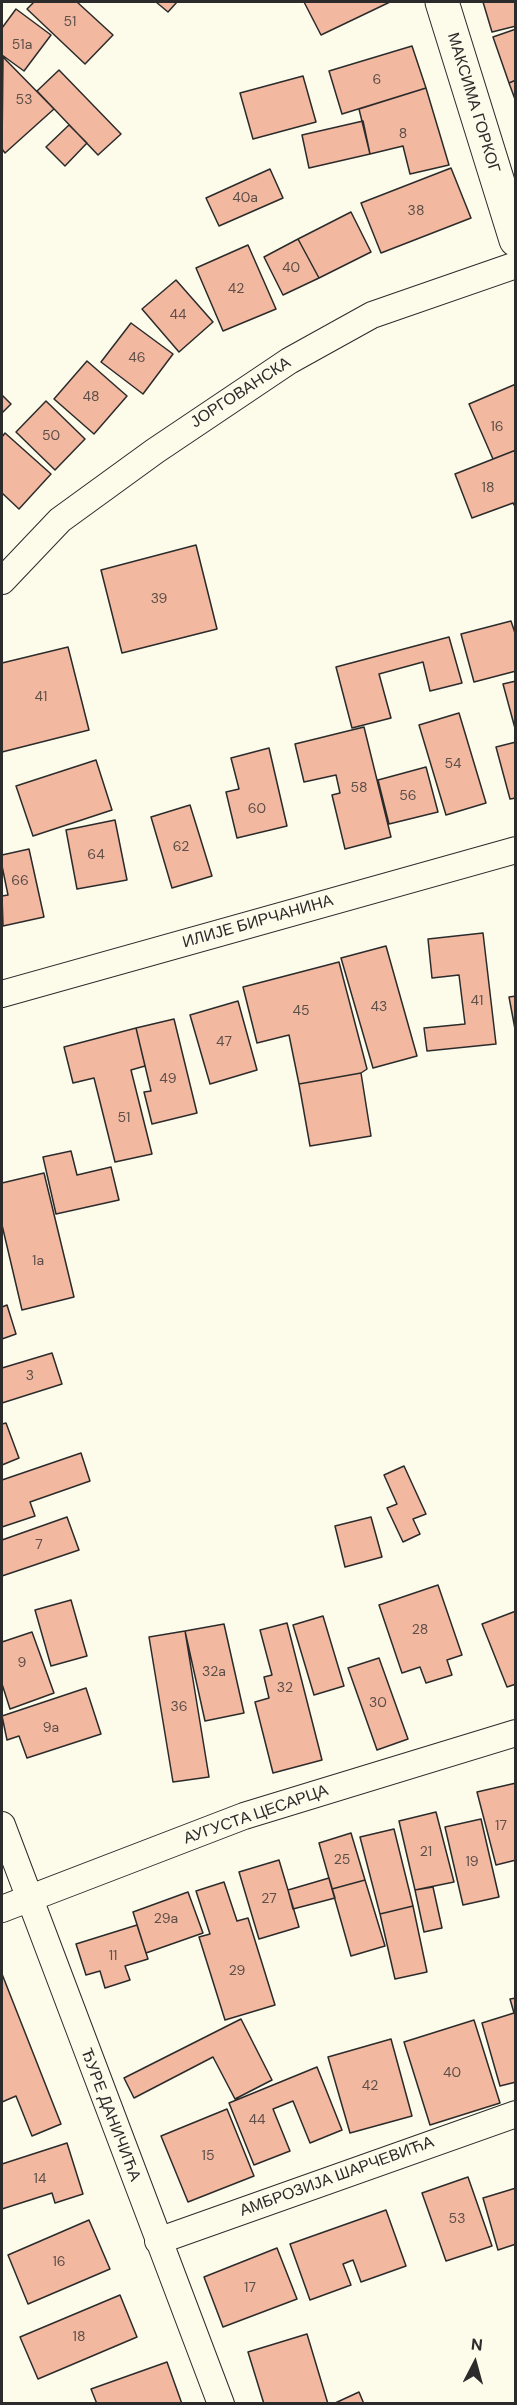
<!DOCTYPE html>
<meta charset="utf-8">
<style>
body{margin:0}
#map{position:relative;width:517px;height:2405px;overflow:hidden;background:#fdfbea;font-family:"DM Sans",sans-serif}
canvas{display:block}
.frame{position:absolute;inset:0;border:3px solid #2b2b2b;pointer-events:none}
.north{position:absolute;left:445px;top:2333px;width:60px;height:60px;-webkit-text-stroke:4px #fdfbea;paint-order:stroke;rotate:6deg;font-size:16px;font-weight:700;line-height:24px;text-align:center;color:#2b2b2b}
.north::after{content:'';display:block;margin:auto;width:21px;height:27px;background:#2b2b2b;clip-path:polygon(50% 0,100% 100%,50% 72%,0 100%)}
</style>
<div id="map">
<canvas width="517" height="2405"></canvas>
<div class="frame"></div>
<div class="north">N</div>
</div>
<script>
const c = document.querySelector('canvas').getContext('2d');
c.lineJoin = 'round';
function fillPath(path, color) {
  c.fillStyle = color;
  c.fill(path, 'evenodd');
}
function trace(path, color, width, dash) {
  c.strokeStyle = color;
  c.lineWidth = width;
  c.lineCap = dash ? 'butt' : 'round';
  c.setLineDash(dash || []);
  c.stroke(path);
}
function label(font, color, halo, rows, align = 'center') {
  c.font = font + ' "DM Sans",sans-serif';
  c.lineWidth = 4.5;
  c.setLineDash([]);
  c.textBaseline = 'middle';
  c.strokeStyle = halo;
  c.fillStyle = color;
  for (const [text, x, y, turn = 0] of rows) {
    c.save();
    c.translate(x, y);
    c.rotate((+turn || 0) * Math.PI / 180);
    c.textAlign = isNaN(turn) ? turn : align;
    if (halo) c.strokeText(text, 0, 0);
    c.fillText(text, 0, 0);
    c.restore();
  }
}
const building = new Path2D(`
 M34,2H77L113,35L85,64L27,9Z
 M156,2H177L168,12Z
 M304,2H390L321,35Z
 M483,2H516V26L492,32Z
 M16,9L51,35L24,71L2,55V28Z
 M516,29V80L509,83L493,37Z
 M412,46L426,88L342,114L329,71Z
 M3,57L54,109L5,153L2,149Z
 M59,70L121,134L98,155L37,91Z
 M303,76L316,122L253,139L240,93Z
 M516,80V102L509,83Z
 M426,88L449,165L410,174L403,146L370,154L359,109Z
 M363,121L370,154L309,168L302,135Z
 M69,125L87,143L65,166L46,147Z
 M451,168L471,218L381,253L361,203Z
 M270,169L283,198L219,226L206,198Z
 M351,212L371,252L319,278L298,239Z
 M298,239L319,278L283,295L264,257Z
 M248,245L276,309L223,331L196,268Z
 M176,280L213,322L179,352L142,309Z
 M131,323L173,354L143,394L101,362Z
 M87,361L127,396L94,434L54,399Z
 M516,384V450L493,459L469,404Z
 M2,395L11,404L2,413Z
 M46,401L85,439L55,470L16,432Z
 M5,433L51,474L19,509L2,493V437Z
 M516,450V508L513,503L472,518L455,474Z
 M196,545L217,629L122,653L101,570Z
 M511,621L516,636V671L474,682L461,634Z
 M449,637L462,683L430,691L423,662L379,674L391,718L352,728L336,667Z
 M68,647L89,730L2,752V663Z
 M516,681V732L503,684Z
 M459,713L486,803L446,815L419,725Z
 M364,727L391,837L345,849L332,795L340,793L336,775L304,782L295,744Z
 M516,742V798L510,799L496,747Z
 M269,748L287,826L237,838L226,792L239,789L231,758Z
 M96,760L112,810L33,836L16,786Z
 M426,767L438,812L389,824L378,780Z
 M190,805L212,876L172,888L151,817Z
 M115,820L127,880L77,889L66,830Z
 M29,849L44,917L3,926L2,896L8,895L2,866V855Z
 M483,933L496,1044L427,1051L424,1028L465,1024L459,975L432,978L428,939Z
 M386,946L417,1056L373,1068L341,958Z
 M339,962L367,1069L361,1073L299,1084L289,1035L257,1043L243,987Z
 M516,996V1029H515L509,997Z
 M238,1001L257,1070L210,1084L190,1015Z
 M174,1019L197,1113L152,1124L144,1092L151,1091L136,1028Z
 M136,1028L145,1066L131,1070L152,1154L115,1162L94,1078L73,1083L64,1047Z
 M361,1073L371,1136L310,1146L299,1084Z
 M71,1151L77,1175L111,1167L119,1200L56,1214L43,1157Z
 M44,1173L74,1297L22,1310L2,1225V1183Z
 M7,1305L16,1334L2,1339V1307Z
 M52,1353L62,1384L2,1403V1368Z
 M6,1423L19,1458L2,1465V1424Z
 M81,1453L90,1481L30,1502L35,1516L2,1527V1480Z
 M404,1466L426,1514L413,1519L420,1534L403,1542L387,1508L397,1504L384,1475Z
 M67,1517L79,1550L2,1576V1540Z
 M371,1517L382,1557L345,1567L335,1526Z
 M438,1585L462,1655L447,1660L452,1675L426,1683L420,1667L402,1673L379,1605Z
 M71,1600L87,1656L51,1666L35,1610Z
 M516,1611V1684L507,1687L482,1624Z
 M323,1616L344,1686L314,1695L293,1625Z
 M287,1623L322,1760L273,1773L255,1702L269,1698L264,1677L272,1675L260,1630Z
 M224,1624L244,1713L205,1721L185,1631Z
 M185,1631L209,1777L173,1782L149,1637Z
 M32,1632L54,1693L10,1709L2,1684V1642Z
 M379,1658L408,1739L377,1750L348,1668Z
 M86,1688L101,1734L27,1758L19,1736L7,1740L2,1716Z
 M516,1783V1860L496,1865L477,1792Z
 M436,1812L454,1882L415,1890L399,1821Z
 M481,1819L499,1897L463,1905L445,1827Z
 M394,1829L413,1906L380,1914L360,1837Z
 M351,1833L365,1880L332,1889L319,1843Z
 M279,1860L299,1927L259,1939L239,1872Z
 M329,1878L335,1898L293,1909L288,1890Z
 M365,1880L385,1946L351,1956L332,1889Z
 M224,1882L237,1921L248,1918L275,2005L225,2020L199,1937L210,1934L196,1891Z
 M433,1887L442,1928L424,1932L415,1890Z
 M188,1892L203,1933L146,1953L133,1912Z
 M413,1906L427,1972L395,1979L380,1914Z
 M137,1925L148,1959L125,1966L130,1980L105,1988L100,1971L86,1975L76,1944Z
 M2,1974L61,2124L32,2136L16,2096L2,2102Z
 M516,1998V2082L500,2086L482,2023L514,2013L510,1999Z
 M241,2019L272,2080L235,2099L213,2057L134,2098L124,2078Z
 M474,2020L500,2103L430,2125L404,2042Z
 M391,2039L412,2116L350,2133L328,2057Z
 M317,2067L342,2130L310,2143L293,2101L273,2109L290,2151L254,2165L229,2103Z
 M227,2109L254,2176L188,2202L161,2136Z
 M67,2143L83,2194L55,2203L52,2193L2,2209V2164Z
 M468,2177L492,2246L446,2261L422,2193Z
 M516,2188V2244L498,2250L483,2198Z
 M386,2210L406,2266L361,2282L353,2260L343,2264L351,2285L310,2300L290,2244Z
 M89,2220L110,2269L28,2304L8,2255Z
 M277,2248L297,2299L223,2327L204,2277Z
 M120,2295L137,2337L38,2379L20,2337Z
 M307,2334L328,2404H264L248,2352Z
 M167,2362L182,2404H97L91,2389Z
 M359,2392L364,2404H333Z`);
const minor = new Path2D(`
 M2,581L60,520L155,451L289,361L372,315L516,265
 M2,994L516,850
 M2,1825L221,2404
 M2,1909L244,1816L516,1733
 M158,2241L516,2114`);
const tertiary = new Path2D(`
 M442,2L516,240`);
const numberNames = [
 ["51",70,22],
 ["51a",22,45],
 ["6",377,80],
 ["53",24,100],
 ["8",403,134],
 ["40a",245,198],
 ["38",416,211],
 ["40",291,268],
 ["42",236,289],
 ["44",178,315],
 ["46",137,358],
 ["48",91,397],
 ["16",497,427],
 ["50",51,436],
 ["18",488,488],
 ["39",159,599],
 ["41",41,697],
 ["54",453,764],
 ["58",359,788],
 ["56",408,796],
 ["60",257,809],
 ["62",181,847],
 ["64",96,855],
 ["66",20,881],
 ["41",477,1001],
 ["43",379,1007],
 ["45",301,1011],
 ["47",224,1042],
 ["49",168,1079],
 ["51",124,1118],
 ["1a",38,1261],
 ["3",30,1376],
 ["7",39,1545],
 ["28",420,1630],
 ["9",22,1663],
 ["32a",214,1672],
 ["32",285,1688],
 ["30",378,1703],
 ["36",179,1707],
 ["9a",51,1728],
 ["17",501,1826],
 ["21",426,1852],
 ["25",342,1860],
 ["19",472,1862],
 ["27",269,1899],
 ["29a",166,1919],
 ["11",113,1956],
 ["29",237,1971],
 ["40",452,2073],
 ["42",370,2086],
 ["44",257,2120],
 ["15",208,2156],
 ["14",40,2179],
 ["53",457,2219],
 ["16",59,2262],
 ["17",250,2288],
 ["18",79,2337]
];
const streetNames = [
 ["МАКСИМА ГОРКОГ",473,103,73],
 ["ЈОРГОВАНСКА",241,393,-33],
 ["ИЛИЈЕ БИРЧАНИНА",258,922,-16],
 ["АУГУСТА ЦЕСАРЦА",256,1815,-19],
 ["ЂУРЕ ДАНИЧИЋА",110,2115,69],
 ["АМБРОЗИЈА ШАРЧЕВИЋА",337,2177,-20]
];
fillPath(building, '#f2b8a0');
trace(building, '#2b2b2b', 1.5);
trace(minor, '#2b2b2b', 28);
trace(tertiary, '#2b2b2b', 35);
trace(minor, '#fdfbea', 26);
trace(tertiary, '#fdfbea', 33);
label('14px', '#5d4e48', null, numberNames);
label('16px', '#2b2b2b', '#fdfbea', streetNames);
</script>
